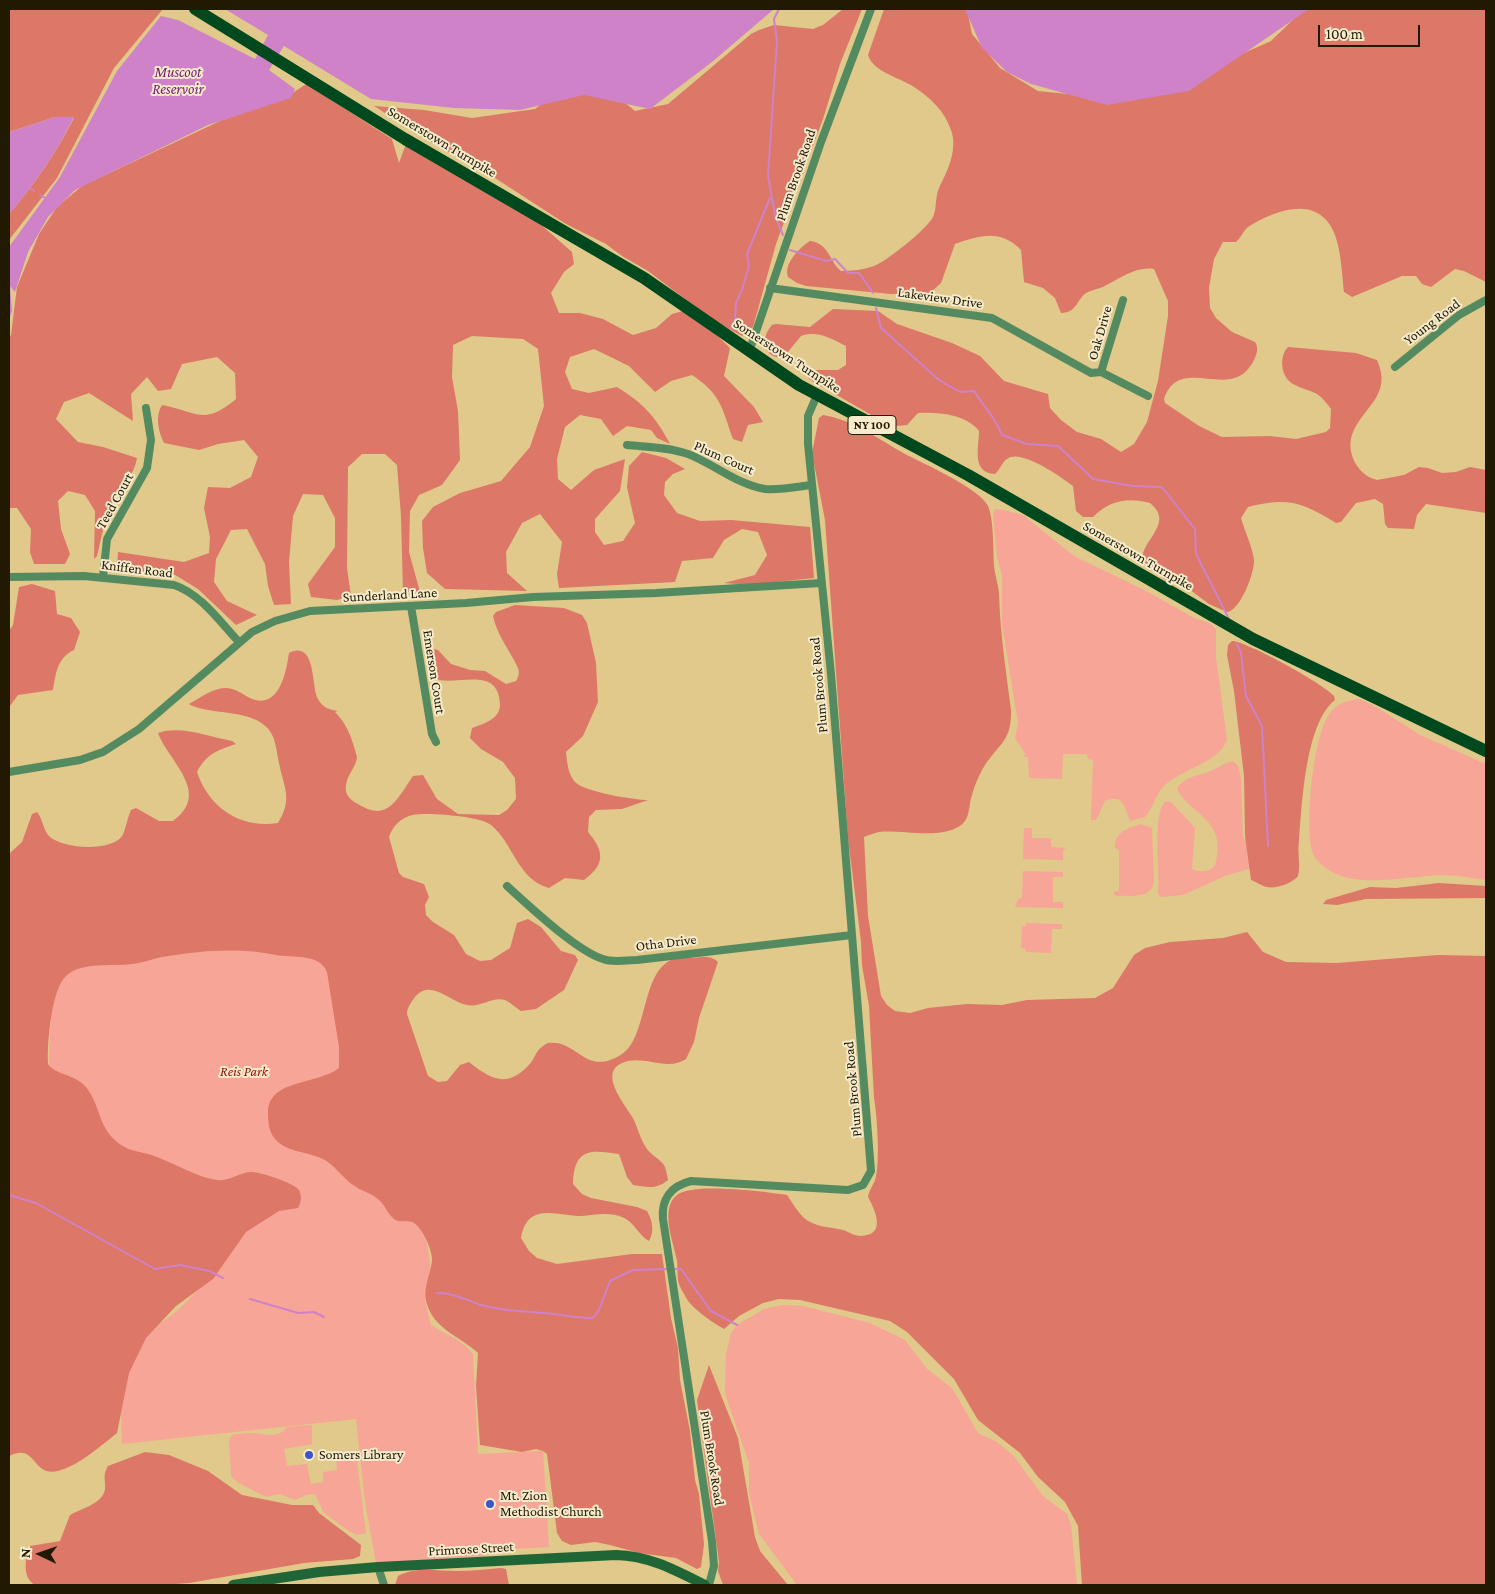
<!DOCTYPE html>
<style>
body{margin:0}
#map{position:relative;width:1495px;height:1594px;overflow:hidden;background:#e0c98a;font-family:"Crimson Pro",serif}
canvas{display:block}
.frame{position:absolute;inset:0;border:10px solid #211901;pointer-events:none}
.north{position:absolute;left:15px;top:1529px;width:50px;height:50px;-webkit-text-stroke:4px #f6ebcc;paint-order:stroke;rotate:273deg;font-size:14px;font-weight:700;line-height:20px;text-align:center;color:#211901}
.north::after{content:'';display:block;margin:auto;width:18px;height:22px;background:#211901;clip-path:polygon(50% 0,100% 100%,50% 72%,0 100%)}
.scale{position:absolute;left:1318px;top:25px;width:102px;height:22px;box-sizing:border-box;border:2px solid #211901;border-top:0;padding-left:6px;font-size:15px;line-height:18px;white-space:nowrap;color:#211901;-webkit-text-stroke:4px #f6ebcc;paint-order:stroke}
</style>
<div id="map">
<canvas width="1495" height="1594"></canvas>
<div class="frame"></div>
<div class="north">N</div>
<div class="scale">100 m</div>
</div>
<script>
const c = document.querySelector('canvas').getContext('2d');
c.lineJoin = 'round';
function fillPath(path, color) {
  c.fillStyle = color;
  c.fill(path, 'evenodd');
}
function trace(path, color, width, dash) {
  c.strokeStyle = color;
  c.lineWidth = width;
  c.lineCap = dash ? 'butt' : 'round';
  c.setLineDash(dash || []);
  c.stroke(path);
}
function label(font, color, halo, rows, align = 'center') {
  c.font = font + ' "Crimson Pro",serif';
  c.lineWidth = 4;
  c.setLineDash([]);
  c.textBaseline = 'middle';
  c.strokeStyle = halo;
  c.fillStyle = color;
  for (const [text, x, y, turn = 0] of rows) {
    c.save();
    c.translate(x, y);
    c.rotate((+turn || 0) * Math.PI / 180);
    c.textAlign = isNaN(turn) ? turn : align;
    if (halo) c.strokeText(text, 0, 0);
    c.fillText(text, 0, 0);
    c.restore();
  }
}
const green = new Path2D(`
 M995,509L1004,510L1023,515L1074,556L1146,591L1196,619L1210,623L1216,629V657L1227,740C1219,762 1185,768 1166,784C1156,792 1154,807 1145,817L1130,821C1125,807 1123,793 1105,801L1096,820H1091L1093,760L1088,759L1087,754H1063L1062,779L1029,778L1028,757H1024L1025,753L1015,738L1018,723L1002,624V576L997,557L993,514Z
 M1360,699L1378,708L1420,735L1486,764V880C1472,878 1456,875 1441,875C1407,876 1355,890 1326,868C1321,865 1315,859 1313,854C1304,827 1313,740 1328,716C1335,704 1347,700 1360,699Z
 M1233,761L1238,766L1241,778L1243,837L1249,846L1252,868L1225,876L1183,895L1161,897L1158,894C1161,874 1151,813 1166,801L1171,802L1195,828L1192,869C1198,872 1205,872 1211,869C1216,866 1216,861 1217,855C1224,818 1184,810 1177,788C1185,777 1196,776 1208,772C1217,769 1223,763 1233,761Z
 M1141,824L1152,828L1154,882C1149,900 1132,895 1116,896L1113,892L1119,891V850L1115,848C1114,832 1128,828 1141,824Z
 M1024,828H1032V838H1053L1051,839V847L1066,848L1063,850V860L1023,859Z
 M1023,871L1063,872V877H1053V902H1063V908L1015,907L1018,899L1022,898Z
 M1026,923L1062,924V929H1052L1051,953L1026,952V949L1021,948L1022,926H1026Z
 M352,939L425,1228L431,1270L425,1300L431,1325C446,1335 463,1340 473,1354L478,1454L543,1451L549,1547L484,1551V1556L376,1563L365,1502L356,1419L122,1444L120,1385L143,1337L178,1310L212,1276L117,1152L48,1079L53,965Z
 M783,1305L803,1306L870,1323L905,1340L927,1369L952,1388L978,1433L997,1442L1013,1455L1043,1496L1067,1514L1071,1525L1077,1585H797L759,1534L749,1493V1463L725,1394L726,1354L731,1333L737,1325L764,1309Z
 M312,1425V1444L284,1449L287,1466L307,1464L311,1484L323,1482V1472L337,1470L336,1456L353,1455L357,1461L366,1533L357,1535L349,1531L324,1513L315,1494L306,1495L295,1500L280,1494L266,1497L237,1482L231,1476L229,1440L232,1435C237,1434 243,1433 248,1433C262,1432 277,1441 287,1427Z`);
const forest = new Path2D(`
 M9,9H163L114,68L57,178L9,240V214C35,184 56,153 74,118L55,117L9,132Z
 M843,9H862L840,64L823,119L776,244L753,327L742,336L714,321L648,271L622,256L606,244L566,224L495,178L441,148L374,106L424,110L472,118L535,109L563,87L619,98L635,111L668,104L751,34L759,30L774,25L813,29L823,25Z
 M884,9H967L972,34L1000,68L1038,91L1078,95L1226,61L1271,41L1304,9H1486V282L1464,271L1455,269L1431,287L1422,284L1416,276H1402L1352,297L1344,292C1342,274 1341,241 1330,225C1311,196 1272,212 1248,227C1243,231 1241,238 1236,242H1223L1214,259L1209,288L1210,308L1216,318L1232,332L1255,342C1259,348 1257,353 1254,360C1232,405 1180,352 1164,399L1165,403L1199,426L1222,437L1270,436L1296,439L1326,432L1330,428L1331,409C1327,404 1323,398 1317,394C1310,390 1302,389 1295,385C1281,379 1278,357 1288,347L1356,353L1377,360C1392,394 1366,405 1354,430C1344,449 1356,475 1377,480L1404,475L1419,467L1428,468L1442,473L1456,472L1470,467L1486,470V513L1426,504L1417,515L1414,529L1388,528L1385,524L1383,504L1375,499L1356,503L1341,522L1336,523C1302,502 1288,497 1248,507L1241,518C1245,532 1252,546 1254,560C1255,572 1240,611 1227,612L1209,604L1189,589L1164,579L1143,561C1139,541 1176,524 1150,503C1127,497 1109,501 1093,517H1083L1076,511L1073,486C1062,478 1021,448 1007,459C1002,462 1000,470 995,474C971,473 979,447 979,431C966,414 938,412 918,413L907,425L896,426L887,424L809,379L806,374L808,370H838L846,365V346C832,339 817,330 801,336L783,358C763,358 760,338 772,325L776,324L810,327L833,309L878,311L897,324L952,343L980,356L1004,381L1048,394L1050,408L1061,420L1077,432L1101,439L1121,452L1134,444L1147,422L1158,381L1168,316V301L1154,269C1136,266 1119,279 1103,287C1098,289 1092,290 1088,292C1077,297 1078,313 1061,313L1055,298L1043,288L1024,282L1021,250C1001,229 980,235 955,244L941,283L930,293L891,294L806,286L797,283L788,277C783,264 800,247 810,241C829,243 829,261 841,271C852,271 863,270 874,266C887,261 927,229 933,217C937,208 935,197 939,188C948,170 958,149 951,130C945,112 930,97 914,87C901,78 873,72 868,55Z
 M306,84L392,139L399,163L406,144L539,223L572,252L574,264L564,272L551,293L559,313H580L603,319L633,335L656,328L672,314L683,311L705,324L730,348L724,376L754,407L763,422L748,425L742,442L733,439C722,408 721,394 692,375L671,381L655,392L629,366L594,349L570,357L565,372L572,389L589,393L617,387C643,403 656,417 670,444L657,438L651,430L627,426L613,436L601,419L580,415L565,427L557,459L558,479L571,490L594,470L625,459L620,491L595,519V532L604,545L623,541L635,523L627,487L629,466L642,452L666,458L685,469L673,474L665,482L664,495L677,513L700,521L731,520L810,527L814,578L747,585L724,583L755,575L767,555L758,532L742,529L724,540L713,558L682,561L675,582L559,588L557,574L562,542L540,514L522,523L506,552L507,573L527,591L445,589L427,573L423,548L422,521L433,507L460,493L501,481L530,447L544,406L538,349L523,339L472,336L453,345L452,377L458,411L460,460L442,485L419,495L410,511L409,552L420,592H403L401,516L397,465L385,454H362L348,467L347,568L351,596L337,600L311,597L308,584L335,547V518L323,495L303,494L293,516L289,562L291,604L274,605L268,586L265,564L247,529L231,530L216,559L214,582L227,601L257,615L236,625L198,589L172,573L117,570L118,552L184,562L209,553L210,537L204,508L208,487L230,488L251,477L258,457L244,440L218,444L199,450L164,443C158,431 155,416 162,405C198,412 204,426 236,399L235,373L217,357L182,364L171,389L158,391L147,377L131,394L133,421L89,393L64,402L56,419L78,442L103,447L137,458C134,475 125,482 116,496C105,514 102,536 97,556L94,559L95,511L85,495L68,491L58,501L61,529L70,554L65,564H34L30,552L31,529L17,508H9V337L11,335L17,287L39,234L57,207L82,186L220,121L284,99Z
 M823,415C851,419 880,440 905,454C924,464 979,488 988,506C994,519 993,552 994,566C995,575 998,584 999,593C1000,632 1006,671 1011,710C1012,743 997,744 982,770C978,778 974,786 972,795C969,803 970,814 965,821C949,842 901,829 879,832C874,833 869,835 864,837L868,916L881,996L887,1005L895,1011L910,1013L928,1008L967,1004L1002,1005L1027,1000L1095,998L1113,988L1134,955L1145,948L1170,942L1223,938L1247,932L1263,952L1286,962L1337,963L1438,955L1486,956V1585H1082L1078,1526L1065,1502L1038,1477L1020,1453L978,1420L954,1379L907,1332L890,1321L800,1300L779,1299L763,1303L739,1316L724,1329C712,1322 697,1312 688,1301C685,1295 679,1287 678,1280C677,1274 678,1267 677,1261C674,1243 659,1209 677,1195C693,1182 767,1192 787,1195C792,1202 797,1211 803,1217C813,1227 830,1227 843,1230C849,1232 854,1236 861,1236C887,1235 875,1210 868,1197C869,1189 875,1184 876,1176C880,1160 877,1114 874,1098L869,1006L862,965L861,942L848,838L825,520L812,453L819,418Z
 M32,584L55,591L57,614L71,618L80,632L74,650C57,658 56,673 53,690L18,695L10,706L9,716V631L13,625L19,587Z
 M515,605L564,608L582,615L587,623L596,663L598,702L583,736L566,752C567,762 568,774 575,782C584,792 635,800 648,800L622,809L596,810L589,817L588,832C604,851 606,864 584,880L565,878L549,888C517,879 514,844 491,825C480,816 427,812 413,815C401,817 392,827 389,837L399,873L403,877L424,884L429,897L425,905L426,915L433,922L454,935L466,954L480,961L491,960L510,948L517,923L528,919L541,927L561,951L575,955L578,960L564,990L536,1009L521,1011C516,1008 510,1002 505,1000C492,996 480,1008 467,1005C450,1002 430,978 415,997C411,1002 407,1008 407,1014L428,1076L438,1082L447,1081L460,1065L469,1062C489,1078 506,1089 528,1066C537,1057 534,1050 548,1043C578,1039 585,1078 622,1054C649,1037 640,966 677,958C682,957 688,958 693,958C702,957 711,955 718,962L699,1018L694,1042L686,1059C667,1072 642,1054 622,1063C599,1073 623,1102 631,1115C637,1124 639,1136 645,1146C649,1154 659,1158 664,1165C666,1169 667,1175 668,1180C656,1190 647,1187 633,1185L627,1177L619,1154C589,1149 574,1149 573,1184L582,1194L591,1198L637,1207L647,1211C652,1220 655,1231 649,1241C639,1236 635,1223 624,1218C610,1211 595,1215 581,1216C558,1216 527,1201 521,1238L529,1251L537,1258L557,1264L632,1254H662L671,1318L678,1348L680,1380L690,1431L695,1480L699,1494L704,1544L701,1567L697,1569L676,1558L639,1553L610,1545L595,1542L571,1545L562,1541L557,1533L547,1454L543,1451L536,1449L522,1452L480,1445L476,1386L478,1353C461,1337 434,1329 427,1304C422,1288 431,1275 432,1260C432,1249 423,1229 414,1223C408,1219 398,1224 393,1218C387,1213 385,1205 379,1200C372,1193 361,1191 353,1185C343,1178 335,1166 325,1160C311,1152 292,1153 279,1143C269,1135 268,1124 268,1112C269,1079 317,1085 339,1068V1047L327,972C320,953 292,958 276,955C239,947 199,951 162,957C152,959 142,963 132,964C112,967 82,961 66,976C51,990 47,1044 48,1064C55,1075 75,1074 86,1087C102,1108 97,1128 121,1145C131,1152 145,1152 157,1157C176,1164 196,1177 217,1180C227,1182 239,1173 250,1172C258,1171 295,1183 299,1190C302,1196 301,1203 298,1208L279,1211L246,1232L213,1279L176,1306L146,1338L129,1373L117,1433C99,1447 80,1465 58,1471C31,1477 37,1442 9,1456V854L22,842L32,814L37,812C43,819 43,830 49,836C62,849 111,852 122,836C125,832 128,816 131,810L136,808L159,821H173C212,793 169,762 158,733C181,725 209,737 232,741L236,744C218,750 206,754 197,772C209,808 241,829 278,823C290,803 287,794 281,772C278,761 277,749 274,739C263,706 211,717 189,704C200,698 213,688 225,688C235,688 242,694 250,698C279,711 286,673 289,653C317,639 311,689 318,699C322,707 329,710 338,711L335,712C348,725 352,739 357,757C356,769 345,775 346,790C346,796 352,801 358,804C388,823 397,799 413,776L423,775L437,799L458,814L499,815L507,810L516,799L515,778L503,762L481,749L470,738L472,728C483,724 500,719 500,705C499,667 463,684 439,680L428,669L433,649L438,650L451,664L470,670L485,671L506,684L516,681C519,676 520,671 517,666C509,649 497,635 493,616L496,612Z
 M1232,641C1246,641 1324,684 1334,696L1335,700C1305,723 1302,806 1299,841C1297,853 1301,865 1298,876C1293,883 1276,889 1267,887C1262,886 1256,882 1251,880L1245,836L1244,776L1234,691L1227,655L1228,645Z
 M1439,883L1486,886V898L1366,899L1337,905L1323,904L1326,900L1370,887L1396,888Z
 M709,1365L738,1438L755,1537L760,1551L788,1585H723L718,1571L719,1562L697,1400Z
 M145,1452L169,1455L208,1471L242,1495L292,1505H313L319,1513L361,1545L360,1556L353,1559L304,1563L189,1583L160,1585H35C22,1578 25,1558 30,1546L60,1541L70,1515C80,1509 103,1504 105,1489C106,1480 102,1476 108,1466Z
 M501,1568L506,1569L509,1585H395L398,1576C417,1566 437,1571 457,1571C472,1571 487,1569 501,1568Z`);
const water = new Path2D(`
 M225,9H774L712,62L650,109L584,95L520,110L454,108L371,99L284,46L269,70L295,89L291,98L208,125L75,190L48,217L28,252L15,292L9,285V247L60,177L117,71L161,16L178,20L255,59L268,35Z
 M965,9H1309L1189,91L1107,105L1031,84L1007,72L982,48Z
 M55,117H74C56,153 35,184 9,214V132Z`);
const stream = new Path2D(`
 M779,9L774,19L777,42L768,175L775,216L783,235
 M31,189L34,191
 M40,195L45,198
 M790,250L826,261L835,259L848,273H859L873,293
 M876,308L881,328L939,380L960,392L974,391C984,407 996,418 1002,435L1027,444L1058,446L1093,479L1133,486L1162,487L1195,529L1196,554L1229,619
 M9,317L11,311L9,286
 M731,328L735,319L736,303L742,290L749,266L747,254L770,198
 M1237,644L1241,653L1246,696L1262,726L1268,846
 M9,1195L36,1203L155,1269L180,1265L209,1271L223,1278
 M674,1269H681L711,1311L737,1325
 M437,1293C455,1293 465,1300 481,1305C501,1311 523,1311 543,1313C560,1314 576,1318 593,1318L599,1310L610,1281L633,1270L669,1269
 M250,1299L298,1313L314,1312L324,1317`);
const minor = new Path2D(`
 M770,288L992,318L1091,373L1101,372L1148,396
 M749,352L821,142L871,9
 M1395,367L1459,315L1486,300
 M1101,372L1123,300
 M627,445C647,447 668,447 688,454C714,464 738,485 765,489C781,490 796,487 811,485
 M9,577L84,576L174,585C201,594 220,622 239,642
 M103,577L107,539L147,468L151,440L146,408
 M411,606L432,734L436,742
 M9,772L80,760L103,752L139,729L252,632L275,621L310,611L466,603L533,597L656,593L821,583
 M507,886C529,906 577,951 603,959C613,963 627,960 637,960L852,935
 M378,1567L384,1585
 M709,1585L714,1566L712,1541L663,1219C661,1199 671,1186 691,1181L848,1190L863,1185L871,1171L831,674L808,444V416L817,395`);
const secondary = new Path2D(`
 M233,1585L319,1572L378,1567L616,1555C650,1556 675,1570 705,1585`);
const primary = new Path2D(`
 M195,9L405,139L644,278L799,385L968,475L1253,639L1486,751`);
const markers = [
 [309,1455,5,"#3e55c7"],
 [490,1504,5,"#3e55c7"]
];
const shields = [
 [872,425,48]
];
const shieldNames = [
 ["NY 100",872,425]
];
const streetNames = [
 ["Somerstown Turnpike",442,142,31],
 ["Plum Brook Road",796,175,-71],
 ["Lakeview Drive",940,298,8],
 ["Young Road",1432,322,-37],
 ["Oak Drive",1100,333,-74],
 ["Somerstown Turnpike",787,356,33],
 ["Plum Court",724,458,24],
 ["Teed Court",115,501,-61],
 ["Somerstown Turnpike",1138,556,30],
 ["Kniffen Road",137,569,7],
 ["Sunderland Lane",390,595,-3],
 ["Emerson Court",434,672,81],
 ["Plum Brook Road",819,685,-95],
 ["Otha Drive",666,943,-7],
 ["Plum Brook Road",853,1089,-95],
 ["Plum Brook Road",712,1458,81],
 ["Primrose Street",471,1549,-3]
];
const parkNames = [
 ["Reis Park",244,1072]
];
const poiNames = [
 ["Somers Library",319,1455],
 ["Mt. Zion",500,1496],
 ["Methodist Church",500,1512]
];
const waterNames = [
 ["Muscoot",178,72],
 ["Reservoir",178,89]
];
fillPath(green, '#f7a597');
fillPath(forest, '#dd7767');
fillPath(water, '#cf82c8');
trace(stream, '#cf82c8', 2);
trace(minor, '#548a60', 8);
trace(secondary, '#206535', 10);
trace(primary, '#00491e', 12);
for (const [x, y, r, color] of markers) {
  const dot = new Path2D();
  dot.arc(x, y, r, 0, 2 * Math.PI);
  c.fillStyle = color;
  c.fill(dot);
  trace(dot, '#f6ebcc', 2);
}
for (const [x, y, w] of shields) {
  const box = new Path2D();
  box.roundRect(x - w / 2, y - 9.5, w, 19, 4);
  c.fillStyle = '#f6ebcc';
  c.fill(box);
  trace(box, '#211901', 1);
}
label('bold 12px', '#211901', null, shieldNames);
label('14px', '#211901', '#f6ebcc', streetNames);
label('italic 14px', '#8e0f05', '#f6ebcc', parkNames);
label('14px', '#211901', '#f6ebcc', poiNames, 'left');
label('italic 15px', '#73176f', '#f6ebcc', waterNames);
</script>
